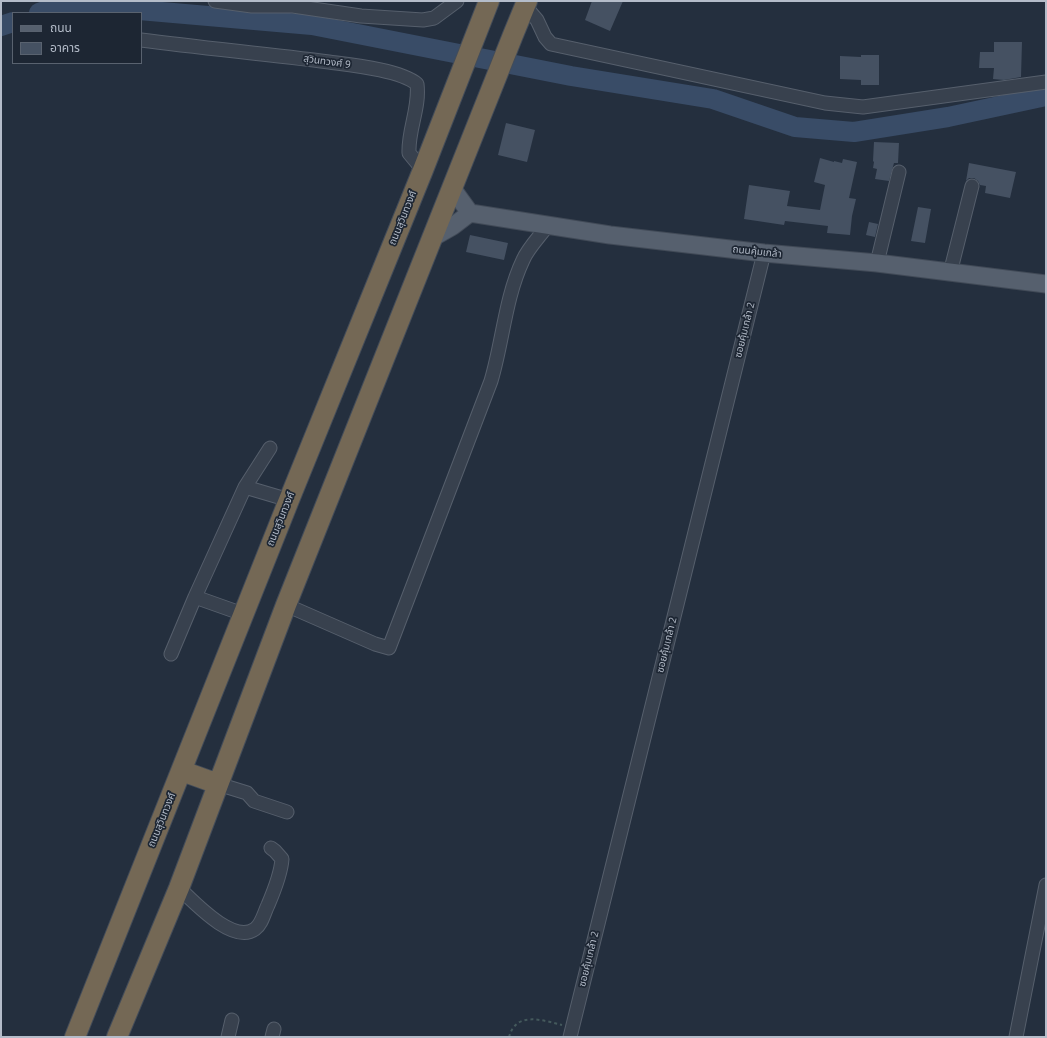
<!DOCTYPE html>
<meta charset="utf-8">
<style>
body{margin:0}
#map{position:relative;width:1047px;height:1038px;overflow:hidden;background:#242f3e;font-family:"Open Sans","Noto Sans Thai",sans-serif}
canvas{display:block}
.frame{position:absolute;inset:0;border:2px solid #b4bcc9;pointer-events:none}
.legend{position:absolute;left:12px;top:12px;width:130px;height:52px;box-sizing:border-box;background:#1d2633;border:1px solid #59626f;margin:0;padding:5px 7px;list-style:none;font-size:12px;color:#b4bcc9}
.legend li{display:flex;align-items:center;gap:8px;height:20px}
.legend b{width:20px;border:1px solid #59626f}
</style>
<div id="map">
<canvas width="1047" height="1038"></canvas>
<div class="frame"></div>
<ul class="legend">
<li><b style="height:5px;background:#56606e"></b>ถนน</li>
<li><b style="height:11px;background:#455162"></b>อาคาร</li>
</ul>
</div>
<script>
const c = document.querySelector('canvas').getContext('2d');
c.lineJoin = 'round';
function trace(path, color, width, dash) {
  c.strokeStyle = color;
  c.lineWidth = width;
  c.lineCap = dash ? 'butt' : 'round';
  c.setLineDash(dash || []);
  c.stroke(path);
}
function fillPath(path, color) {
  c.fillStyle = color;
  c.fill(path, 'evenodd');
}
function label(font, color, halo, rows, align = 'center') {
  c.font = font + ' "Open Sans","Noto Sans Thai",sans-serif';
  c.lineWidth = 3.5;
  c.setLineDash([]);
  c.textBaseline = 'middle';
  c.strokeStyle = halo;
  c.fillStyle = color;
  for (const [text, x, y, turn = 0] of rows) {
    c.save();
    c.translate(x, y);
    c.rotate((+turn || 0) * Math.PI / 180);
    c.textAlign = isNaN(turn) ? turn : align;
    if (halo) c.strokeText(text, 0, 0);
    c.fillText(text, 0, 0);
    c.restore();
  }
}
const river = new Path2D(`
 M39,13L50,9L93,6L312,25L571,76L713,99L795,127L854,132L948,117L1046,96
 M1,26L13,22`);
const building = new Path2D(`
 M592,1H623L610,31L585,20Z
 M994,42H1022L1021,77L1004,80L993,79L994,68H979L980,52H994Z
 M861,55H879V85H861V80L840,79V56L861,57Z
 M506,123L535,130L527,162L498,155Z
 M874,142L899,143L898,163H894L889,181L875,179L877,169L873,168L874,162L873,161Z
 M820,158L834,162V161L842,163L843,159L857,162L849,198L856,199L852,216L850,235L827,233L828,226L785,221L784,225L744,219L749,185L790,191L787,206L820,210L825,185L814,182Z
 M969,163L1016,172L1010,198L985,193L986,186L980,185L978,181L974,178H969L966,181Z
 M918,207L931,209L925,243L911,241Z
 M869,222L878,224L875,237L866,235Z
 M470,235L508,243L504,260L466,252Z`);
const path = new Path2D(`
 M1043,1H1046
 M509,1037C516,1011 542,1020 562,1025`);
const minor = new Path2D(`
 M215,1L252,6H293L361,16L423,20L434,18L457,1
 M525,6L537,20L545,37L551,44L825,103L863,107L1046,82
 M141,40C203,48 266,54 329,62C351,65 400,70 417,84C420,108 408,129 409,153L423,170
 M877,263L899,172
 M950,273L972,186
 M245,487L289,500
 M195,597L243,614
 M286,605L375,644L389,648L491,381C503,341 505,298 523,260C528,248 541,235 548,225
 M171,654L195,597L245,487L270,448
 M218,784L247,793L254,801L287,812
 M179,888C193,901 233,945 255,929C262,924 264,913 268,905C274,891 281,874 282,859L275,851L271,848
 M228,1037L232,1020
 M272,1037L274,1029
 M570,1037L764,253
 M1016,1037L1046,885`);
const major = new Path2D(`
 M452,188L470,213L610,235L764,253L877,263L1046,284
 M432,238L453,226L470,213`);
const highway = new Path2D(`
 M182,771L218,784
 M75,1037L289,500L423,170L489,1
 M117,1037L179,888L286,605L513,35L527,1`);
const streetNames = [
 ["สุวินทวงศ์ 9",327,62,8],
 ["ถนนสุวินทวงศ์",403,218,-68],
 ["ถนนคุ้มเกล้า",757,252,6],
 ["ซอยคุ้มเกล้า 2",745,330,-76],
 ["ถนนสุวินทวงศ์",281,519,-68],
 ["ซอยคุ้มเกล้า 2",667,645,-76],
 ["ถนนสุวินทวงศ์",162,820,-68],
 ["ซอยคุ้มเกล้า 2",589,959,-76]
];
trace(river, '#394c67', 20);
fillPath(building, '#455162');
trace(minor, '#565f6c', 15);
trace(major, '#414a57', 19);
trace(highway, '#434c59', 22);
trace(path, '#44595c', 2, [3, 3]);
trace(minor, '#38414e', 13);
trace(major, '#56606e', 17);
trace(highway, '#746855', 20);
label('10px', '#b4bcc9', '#1d2633', streetNames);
</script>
